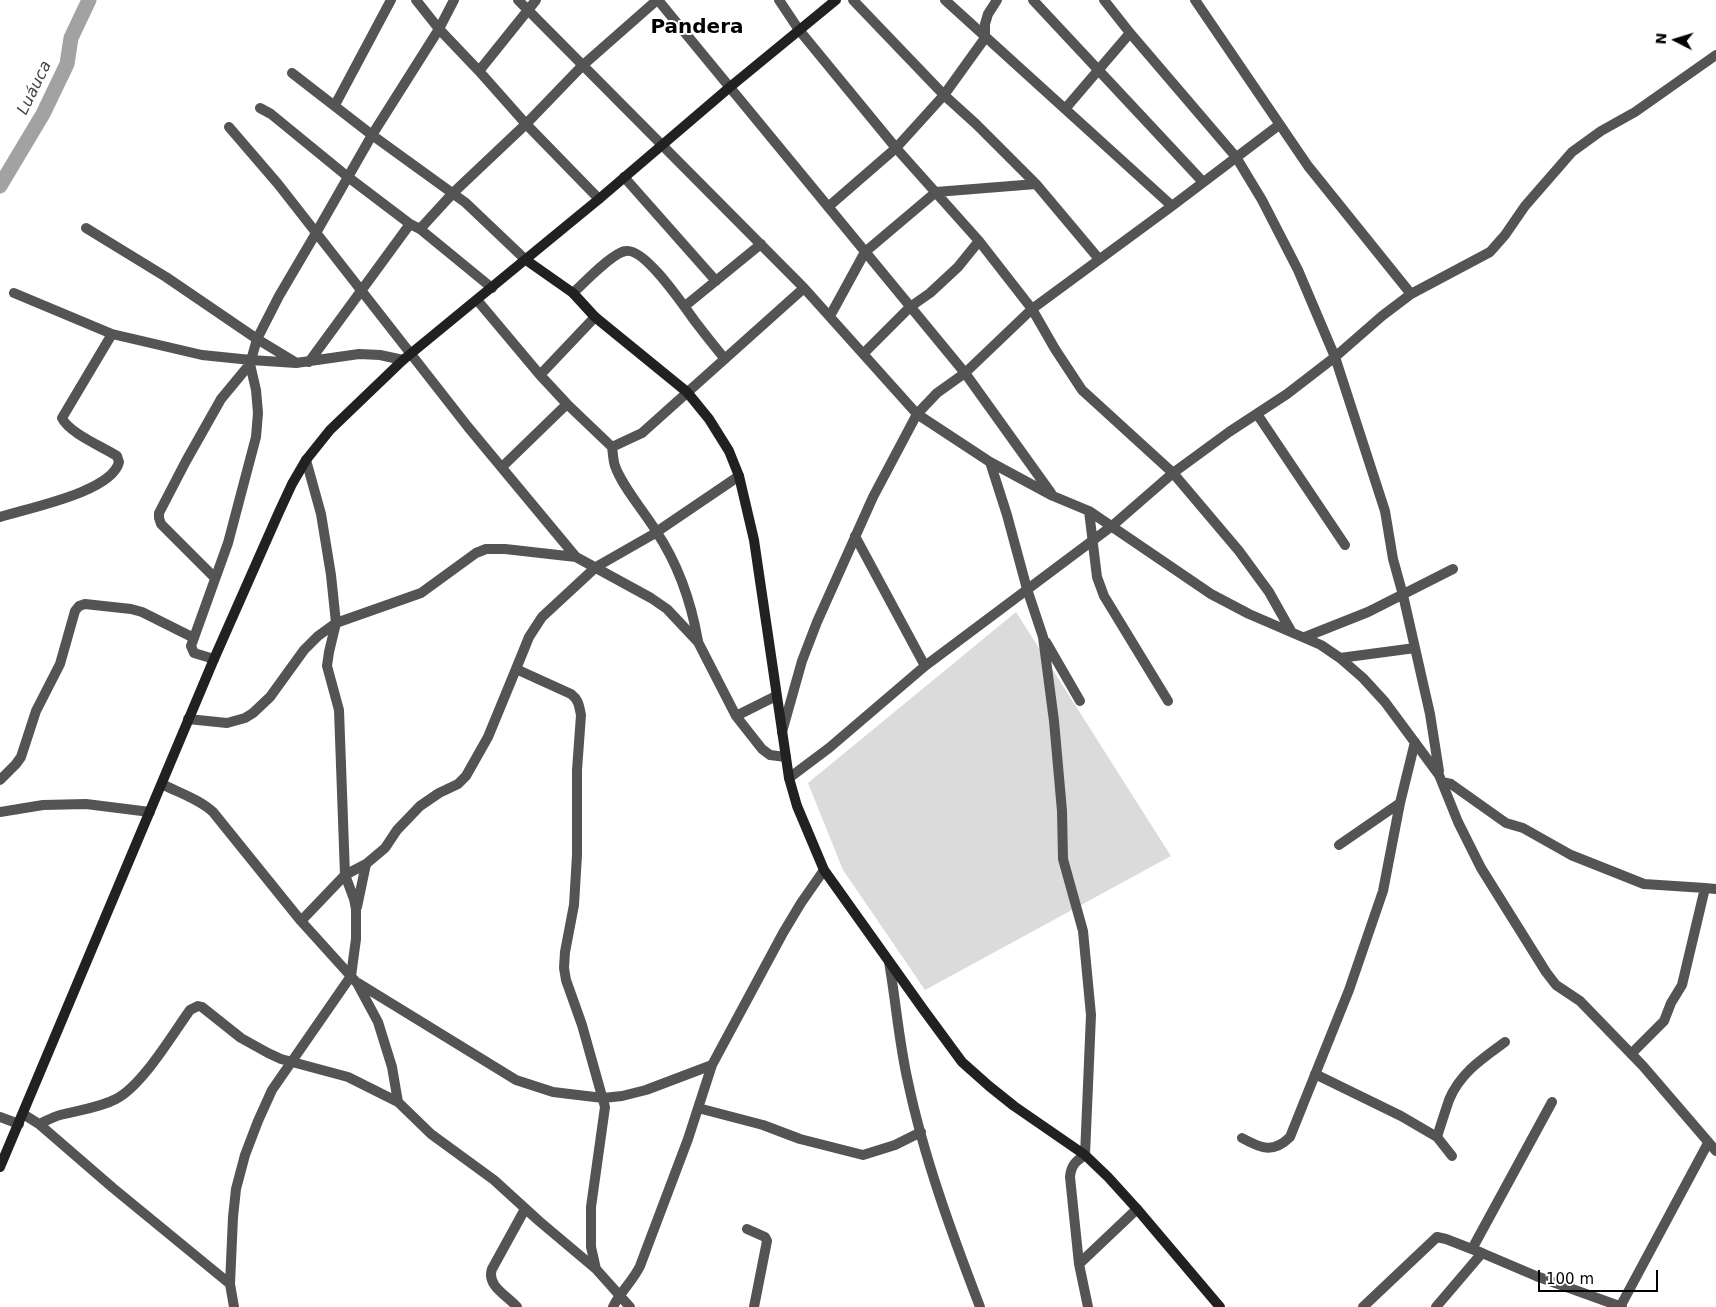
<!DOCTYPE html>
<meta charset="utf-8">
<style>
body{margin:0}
#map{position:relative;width:1716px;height:1307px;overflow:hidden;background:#fff;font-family:"DejaVu Sans",sans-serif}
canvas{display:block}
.north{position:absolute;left:1651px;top:15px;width:50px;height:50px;-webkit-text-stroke:4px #fff;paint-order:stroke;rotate:275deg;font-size:14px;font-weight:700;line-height:20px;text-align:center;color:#000}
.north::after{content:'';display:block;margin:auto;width:18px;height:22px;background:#000;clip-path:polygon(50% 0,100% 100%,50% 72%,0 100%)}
.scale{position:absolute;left:1538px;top:1270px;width:120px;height:22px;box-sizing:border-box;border:2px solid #000;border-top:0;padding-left:6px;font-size:15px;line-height:18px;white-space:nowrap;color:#000;-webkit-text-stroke:4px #fff;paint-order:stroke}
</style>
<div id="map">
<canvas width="1716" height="1307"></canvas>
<div class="north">N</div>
<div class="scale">100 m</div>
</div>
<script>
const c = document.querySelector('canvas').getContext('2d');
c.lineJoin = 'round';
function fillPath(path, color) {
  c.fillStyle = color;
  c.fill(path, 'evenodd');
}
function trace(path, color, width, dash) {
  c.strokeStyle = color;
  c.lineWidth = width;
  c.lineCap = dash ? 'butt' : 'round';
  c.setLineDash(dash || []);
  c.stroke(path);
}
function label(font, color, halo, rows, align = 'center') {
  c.font = font + ' "DejaVu Sans",sans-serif';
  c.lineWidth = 4;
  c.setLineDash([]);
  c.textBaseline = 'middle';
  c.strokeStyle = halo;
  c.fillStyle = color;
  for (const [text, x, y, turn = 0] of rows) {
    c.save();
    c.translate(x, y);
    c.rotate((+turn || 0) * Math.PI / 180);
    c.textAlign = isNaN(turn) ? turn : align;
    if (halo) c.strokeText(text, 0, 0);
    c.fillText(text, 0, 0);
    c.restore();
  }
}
const green = new Path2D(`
 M1016,612L1171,856L925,990L843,870L808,783Z`);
const river = new Path2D(`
 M0,186L43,114L67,64L71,38L89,0`);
const street = new Path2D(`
 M416,0L439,29L479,71L526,124L599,199
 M518,0L804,288L917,414L990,462L1053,496L1089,511L1211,594L1249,614L1321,645L1340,658L1363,678L1385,702L1439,775L1458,822L1481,868L1546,972L1556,985L1580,1001L1643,1066L1716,1151
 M658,0L965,373L1051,493
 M779,0L799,30L896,148L979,241L1032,309L1055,349L1082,390L1173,473L1239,551L1269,592L1291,631
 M853,0L944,95L976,124L1036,184L1099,259
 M945,0L1172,206
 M1033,0L1203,182
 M1104,0L1130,33L1236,157L1262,200L1298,270L1335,357L1385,511L1393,559L1403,595L1430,714L1439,771
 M479,71L536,0
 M292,73L372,135L466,203L526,260
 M335,105L391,0
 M260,108L271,114L348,177L410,224L420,229L492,288
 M1065,109L1130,33
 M229,127L278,184L468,427L576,557
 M624,177L716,281
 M828,207L896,148L944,95L985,38V24L988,14L997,0
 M86,228L166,277L257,339L295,362
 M420,229L453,193L526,124L582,66L657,0
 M14,293L112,334L202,355L251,360L296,363L359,354L380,355L403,360
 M573,293C583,284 613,252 626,251C645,248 683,305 694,320C704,333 714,346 725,359
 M1411,294L1490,252L1505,235L1525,206L1572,152L1601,131L1635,112L1716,55
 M477,300L540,375L567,404L612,447L642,433L804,288
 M685,306L761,244
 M830,316L865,252L936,192L1036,184
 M864,353L910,307L930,293L958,267L979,241
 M309,362L410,224
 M540,375L595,317
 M1257,414L1345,545
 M612,447C613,453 613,460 615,466C623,488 644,511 656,531C678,564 691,601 698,641
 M990,462L1007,515L1027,589L1043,637L1054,721L1062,811L1063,859L1083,931L1091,1015L1085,1155C1076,1161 1071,1165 1070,1177L1079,1264L1088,1307
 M502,467L567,404
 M1089,511L1097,577L1104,596L1168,701
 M0,517C28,508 112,492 119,462L117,456C103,447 69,433 62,418L112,334
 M855,536L925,666
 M215,578L161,524L159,518V513L186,461L221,399L250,364L257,339L279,296L316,233L372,135L439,29L454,0
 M1305,637L1368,612L1453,569
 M1046,642L1080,701
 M1340,658L1415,648
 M214,659L194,653L191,646L228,543L256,437L258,413L256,390L250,364
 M736,716L776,696
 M188,719L227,723L245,718L253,713L270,697L304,650L318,636L336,623L421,593L476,553L486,549H505L576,557L651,598L667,609L698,642L736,716L762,749L770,755L786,757
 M782,732L802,661L817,622L873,497L917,414L937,393L965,373L1032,309L1172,206L1279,125
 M789,778L829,748L925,666L1112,526L1173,473L1229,432L1287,394L1335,357L1382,316L1411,294L1308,166L1195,0
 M0,780L16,764L21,757L36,711L60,664L75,611L79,606L85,604L131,609L142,612L194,638
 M1442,782L1451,784L1506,823L1523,828L1571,855L1644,884L1705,888
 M162,784C179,793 199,799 213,812L301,921L357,983L378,1022L392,1067L398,1102L431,1134L494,1180L539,1221L596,1269L630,1307
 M0,812L43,805L86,804L150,812
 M1339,845L1400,803
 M357,907L366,864
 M301,921L345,875L366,864L385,848L397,830L420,806L439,793L458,784L466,776L488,737L516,669
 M889,962C896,1002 899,1043 908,1082C924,1158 952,1234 980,1307
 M358,983L516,1080L553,1092L603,1098L622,1096L646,1090L712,1065
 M1631,1054L1664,1021L1671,1003L1682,985L1705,888L1716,889
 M1315,1074L1401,1116L1437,1137L1452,1156
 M698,1108L763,1125L800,1139L863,1155L895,1145L921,1132
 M23,1114L39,1124L113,1188L230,1284
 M0,1117L19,1124
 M39,1124C46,1121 53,1117 60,1115C79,1110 99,1108 116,1099C142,1086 172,1035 190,1010L198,1006L202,1007L241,1038L268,1053L281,1059L348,1077L398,1102
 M1437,1137C1441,1124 1445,1112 1449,1100C1460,1073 1483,1058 1505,1042
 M1242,1138C1260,1148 1273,1154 1290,1137L1349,990L1383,891L1400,803L1415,742
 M747,1229L765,1237L767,1241L754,1307
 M1472,1249L1552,1102
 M1079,1264L1137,1209
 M596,1269L591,1247V1207L605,1107L582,1025L566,980L564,968L565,952L574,905L577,855V770L581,715C579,706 579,700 571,694L516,669L529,637L542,617L596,567L652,535L739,476
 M234,1307L230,1284L233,1217L236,1189L245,1155L258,1121L272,1090L351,976L356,939V909L354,899L345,875L339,710L327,666L329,652L336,623L331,575L321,514L306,460
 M517,1307C508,1296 486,1286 492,1269L525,1209
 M613,1307C620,1292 633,1281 640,1266L688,1139L712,1065L783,933L801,903L824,870
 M1363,1307L1437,1237L1446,1239L1482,1253L1536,1276L1622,1307
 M1436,1307L1482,1253
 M1620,1307L1708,1143`);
const secondary = new Path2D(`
 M526,260L573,293L595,317L687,392L709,419L729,451L739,476L754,540L789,778L797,806L824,870L923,1009L962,1062L989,1086L1014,1106L1085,1155L1108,1177L1137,1209L1220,1307
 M0,1167L214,659L279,512L292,484L306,460L330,430L403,360L599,199L730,87L836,0`);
const waterNames = [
 ["Luáuca",35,88,-64]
];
const districtNames = [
 ["Pandera",697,28]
];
fillPath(green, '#dbdbdb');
trace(river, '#a2a2a2', 15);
trace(street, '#545454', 10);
trace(secondary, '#212121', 10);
label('italic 16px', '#434343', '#fff', waterNames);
label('bold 20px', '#000', '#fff', districtNames);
</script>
